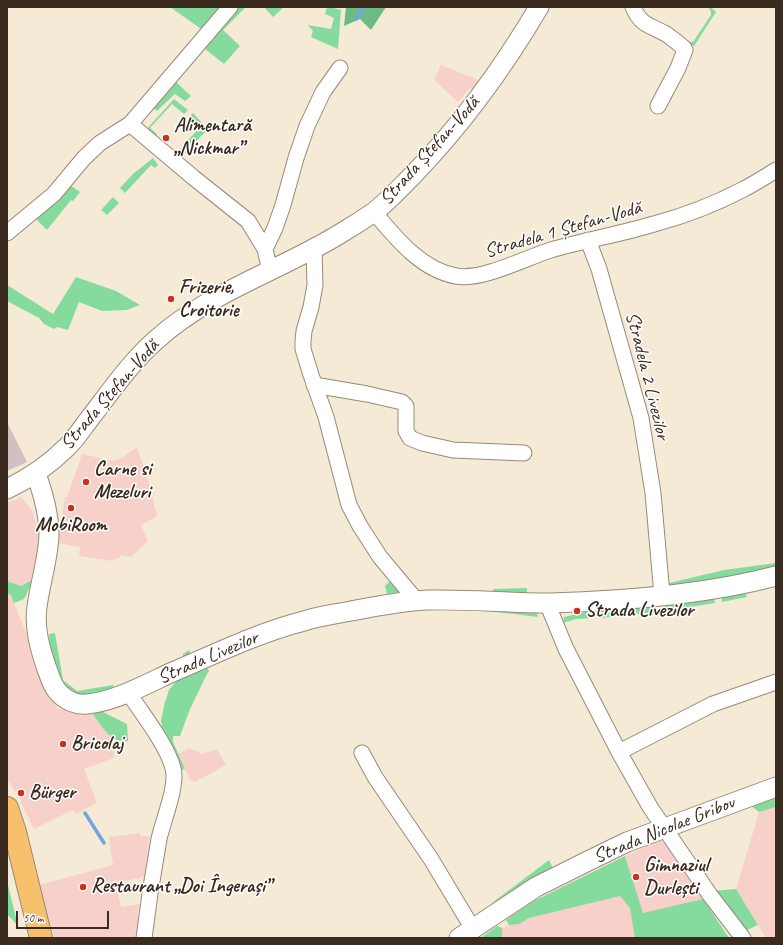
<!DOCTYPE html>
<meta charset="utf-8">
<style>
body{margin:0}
#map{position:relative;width:783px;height:945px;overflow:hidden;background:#f5ead6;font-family:Caveat,sans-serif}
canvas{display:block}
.frame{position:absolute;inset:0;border:8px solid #3b2a1e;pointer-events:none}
.scale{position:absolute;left:16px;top:911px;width:93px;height:18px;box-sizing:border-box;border:2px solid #3b2a1e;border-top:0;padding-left:5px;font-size:12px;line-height:14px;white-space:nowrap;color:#3b2a1e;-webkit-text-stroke:3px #fff;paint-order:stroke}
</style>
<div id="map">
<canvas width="783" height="945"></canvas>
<div class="frame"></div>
<div class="scale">50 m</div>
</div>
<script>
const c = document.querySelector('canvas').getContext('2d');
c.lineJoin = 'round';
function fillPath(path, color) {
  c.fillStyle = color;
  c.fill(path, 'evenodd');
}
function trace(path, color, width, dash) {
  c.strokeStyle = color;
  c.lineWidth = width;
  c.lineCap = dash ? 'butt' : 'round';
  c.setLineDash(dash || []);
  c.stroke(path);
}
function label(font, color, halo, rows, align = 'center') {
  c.font = font + ' Caveat,sans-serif';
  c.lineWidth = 3;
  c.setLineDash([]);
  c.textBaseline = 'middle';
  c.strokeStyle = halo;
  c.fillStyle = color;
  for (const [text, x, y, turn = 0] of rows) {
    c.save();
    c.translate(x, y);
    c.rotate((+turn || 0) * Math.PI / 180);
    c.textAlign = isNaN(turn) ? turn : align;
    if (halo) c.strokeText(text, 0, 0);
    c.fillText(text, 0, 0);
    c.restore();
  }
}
const built = new Path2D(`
 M441,65L479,80L472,90L470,88L458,102L434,80Z
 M137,447L149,483L157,516L141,525L148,541L131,557L121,555L118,559L116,558L113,561L79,556L80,547L58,543L65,497H67L82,454L114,461L123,457Z
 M21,497L32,510L39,534L40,543L34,579L21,586L7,581V503Z
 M7,593L11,595L14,603L55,705L58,709L70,712L84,714L92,713L114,739V758L84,769L97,803L75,814L73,810L34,829L21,803V800L7,780Z
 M189,748L202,754L217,749L226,765L195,782L190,780L178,754Z
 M776,807V938H766L736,889L759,812Z
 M140,833V836H150L144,877L116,883L121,907L140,904L138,911L137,938H54L51,926H48L39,885L113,865L109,837Z
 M660,840L668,845L729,938H481L497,926L502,928L509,925L506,920L534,901L625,856Z`);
const industrial = new Path2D(`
 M7,422L27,462L7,471Z`);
const green = new Path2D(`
 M170,7H224L204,31Z
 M238,7H246L223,30L240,46L224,64L204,48L175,81L191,96L185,101L175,94L157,111L150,105L156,97Z
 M264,7H284L273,17Z
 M327,7H331L341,10L338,49L311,37L313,31L308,25L331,29L334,18L325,14Z
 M708,7H711L716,12L694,46L685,42H693L711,15V11Z
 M174,99L188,110L184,114L172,104L150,128L157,134L153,138L145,131Z
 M193,113L206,127L205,132L178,161L174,156L199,128L188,118Z
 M153,158L158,165L155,168L151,165L125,193L120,188L133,174Z
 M70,185L80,192L73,201L71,200L47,230L34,217Z
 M113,197L119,203L107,215L101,210Z
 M76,277L116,291L140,305L127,310L102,311L79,302L68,330L57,327L54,329L44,324L39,318L7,301V285L53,314Z
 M776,563V570L670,589L665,584L724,570Z
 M34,579L24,599L14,603L11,595L7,593V581L21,586Z
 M390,581L398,588L400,593L387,594L385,586Z
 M527,588V595L493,594V589Z
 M745,592L747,597L722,602V595Z
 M713,595L715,603L664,611L663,604Z
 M646,603L653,606L656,612L600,618L599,609Z
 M498,607L536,610L538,617L496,612Z
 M590,611L593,618L576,619L563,623L564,617Z
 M55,633L63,680L77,691L113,685L114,687L183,658V654L189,650L193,659L99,694L80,697C72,692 63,687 58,678C52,669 50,645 49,634Z
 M207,665L209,672L207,674L190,709L180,736H173V742L185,769L180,770L163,732L161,720L165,702L169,690L179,678Z
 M101,711L127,724L128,741C111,744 101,725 92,713Z
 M776,794V807L759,812L750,805Z
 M625,856L643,913L703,899L729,938H635L630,908L620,896L529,918L519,924L509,925L506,920L534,901Z
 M549,860L554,870L501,901L492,903Z
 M7,881L18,926L7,914Z
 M736,889L758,925L745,931L713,891Z
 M497,926L502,928V938H481Z`);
const forest = new Path2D(`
 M346,7H386L371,30L360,19L344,26Z`);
const stream = new Path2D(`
 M356,19L364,7
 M85,813L104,843`);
const minor = new Path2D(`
 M633,7C641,26 650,25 666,34C672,38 678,43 684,48L685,50L678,68L658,106
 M130,124L230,7
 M374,212C395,237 421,270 456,276C482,281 525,258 551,250C585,240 621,234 654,224C684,216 715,204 742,190C754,184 765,177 776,170
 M7,233L54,194L84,158L100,143L130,124L194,178L248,221L265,249L270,271
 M588,240L599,269L641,418L653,493L662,595
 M314,248L315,285L311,307L304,331L303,341V349L311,375L326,417L349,505L360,526L380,557L416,600
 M265,249L275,228L283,205L296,158L307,126L323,92L340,68
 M314,385L367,394L402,402L406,406V431L410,438L422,443L453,450L524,453
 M547,603L566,649L619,752L650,807L710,895L743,938
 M128,692C142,714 166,743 173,768C178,786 163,820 159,839C153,872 148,905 144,938
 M619,752L713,704L776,682
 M362,753L375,777L431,859L473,929`);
const tertiary = new Path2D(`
 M36,474C43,493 49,514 49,535C48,560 40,583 37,607C34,628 40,649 47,669C50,677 53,688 60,694C67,701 77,705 87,704C113,702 145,685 168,674C213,655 257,633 304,621C319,616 336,614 351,611C377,606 402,601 428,600C469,599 509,603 550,603C624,601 704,595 776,576
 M7,489C30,478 49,465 67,447C77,437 85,424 94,413C113,388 132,361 156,340C210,291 282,270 343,232C353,226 364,219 374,212C387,202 399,189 411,177C461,126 503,68 539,7
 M459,938L536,887L588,861L627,842L776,787`);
const primary = new Path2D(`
 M7,808L15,832L41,938`);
const markers = [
 [166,138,4,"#c8321e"],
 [171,299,4,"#c8321e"],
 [86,482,4,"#c8321e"],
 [71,508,4,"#c8321e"],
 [577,611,4,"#c8321e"],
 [63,744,4,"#c8321e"],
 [21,793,4,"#c8321e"],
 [636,877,4,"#c8321e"],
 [83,887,4,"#c8321e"]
];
const poiNames = [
 ["Alimentară",174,126],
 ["„Nickmar”",174,149],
 ["Frizerie,",179,288],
 ["Croitorie",179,311],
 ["Carne si",94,470],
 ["Mezeluri",94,493],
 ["MobiRoom",71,526,"center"],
 ["Strada Livezilor",585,611],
 ["Bricolaj",71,744],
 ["Bürger",29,793],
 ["Gimnaziul",644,866],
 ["Durlești",644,889],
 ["Restaurant „Doi Îngerași”",91,887]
];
const streetNames = [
 ["Strada Ștefan-Vodă",430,151,-48],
 ["Stradela 1 Ștefan-Vodă",563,230,-16],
 ["Stradela 2 Livezilor",647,376,76],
 ["Strada Ștefan-Vodă",110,395,-49],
 ["Strada Livezilor",208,658,-23],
 ["Strada Nicolae Gribov",664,830,-22]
];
fillPath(built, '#f7d1c9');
fillPath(industrial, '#d2bfc1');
fillPath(green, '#85db9e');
fillPath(forest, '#6cbb85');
trace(stream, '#74a5df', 3.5);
trace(minor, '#988a7a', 17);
trace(tertiary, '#988a7a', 21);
trace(primary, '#988a7a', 24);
trace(minor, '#fff', 15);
trace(tertiary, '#fff', 19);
trace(primary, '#f7c06c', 22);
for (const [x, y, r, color] of markers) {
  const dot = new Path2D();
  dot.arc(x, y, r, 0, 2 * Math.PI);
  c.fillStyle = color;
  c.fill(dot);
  trace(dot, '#fff', 1.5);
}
label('bold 20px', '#3b2a1e', '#fff', poiNames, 'left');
label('20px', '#3b2a1e', '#fff', streetNames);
</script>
